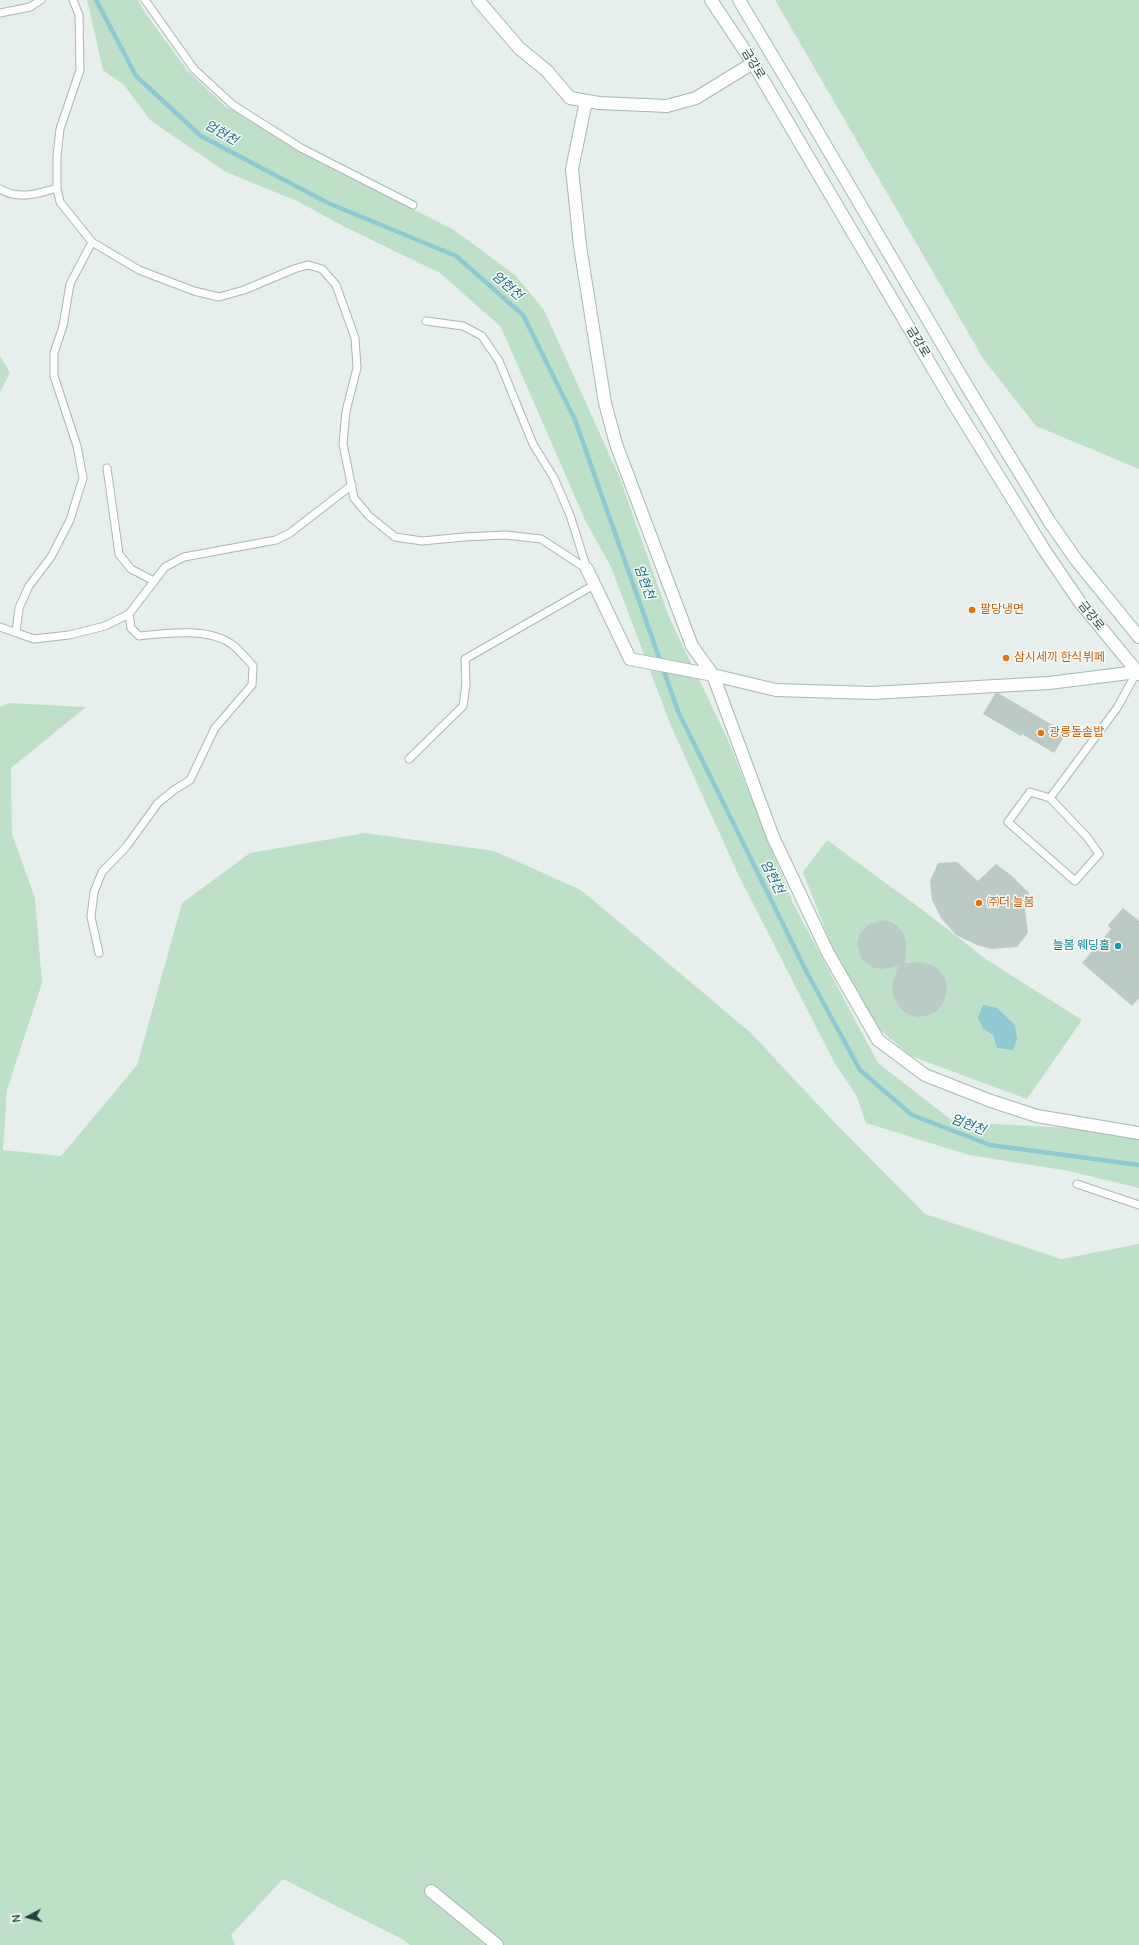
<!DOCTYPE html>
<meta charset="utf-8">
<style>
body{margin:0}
#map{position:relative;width:1139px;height:1945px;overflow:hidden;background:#e6efeb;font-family:Manrope,sans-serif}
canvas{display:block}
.north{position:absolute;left:8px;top:1897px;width:40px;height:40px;-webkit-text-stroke:3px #f7fbf9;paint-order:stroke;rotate:263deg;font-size:11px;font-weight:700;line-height:16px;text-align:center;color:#24423a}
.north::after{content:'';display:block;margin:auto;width:14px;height:18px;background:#24423a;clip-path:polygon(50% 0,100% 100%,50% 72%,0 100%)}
</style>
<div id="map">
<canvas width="1139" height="1945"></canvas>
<div class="north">N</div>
</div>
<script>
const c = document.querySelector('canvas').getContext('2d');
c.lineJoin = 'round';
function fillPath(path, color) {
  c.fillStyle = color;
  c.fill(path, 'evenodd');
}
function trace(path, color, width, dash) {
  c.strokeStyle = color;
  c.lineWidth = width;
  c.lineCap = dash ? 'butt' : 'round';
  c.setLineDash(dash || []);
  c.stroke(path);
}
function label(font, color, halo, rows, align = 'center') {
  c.font = font + ' Manrope,"Noto Sans KR",sans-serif';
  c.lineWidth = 3;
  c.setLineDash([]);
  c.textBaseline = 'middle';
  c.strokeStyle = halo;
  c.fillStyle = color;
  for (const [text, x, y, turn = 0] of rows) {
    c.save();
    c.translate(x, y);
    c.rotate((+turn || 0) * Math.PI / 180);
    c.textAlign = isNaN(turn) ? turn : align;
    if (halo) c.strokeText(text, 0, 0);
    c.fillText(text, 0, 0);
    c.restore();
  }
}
const green = new Path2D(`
 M87,0H138L146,14L187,70L225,106L334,169L454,230L515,275L544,310L619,476L669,617L727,738L793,903L878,1063L954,1122L1072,1128L1139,1138V1188L1069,1171L969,1155L866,1123L856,1095L834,1062L738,874L671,726L611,567L585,520L501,327L440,273L345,227L297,201L226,172L150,120L124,85L103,70Z
 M775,0H1139V469L1036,426L984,360Z
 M0,356L10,373L0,392Z
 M9,703L86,707L11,768L12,834L35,898L42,983L7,1090L3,1150L61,1156L137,1065L182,903L250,853L365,833L494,851L581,890L750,1032L838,1126L925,1214L1061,1259L1139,1244V1945H410L402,1939L283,1879L231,1935L235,1945H0V707Z
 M827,840L924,911L987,960L1082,1020L1027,1099L911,1056L879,1029L831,944L803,872Z`);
const water = new Path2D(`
 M983,1005L997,1008L1015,1025L1017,1039L1013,1050L997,1048L993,1035L983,1028L978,1018Z`);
const stream = new Path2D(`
 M96,0L136,76L201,136L328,203L456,256L523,315L575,420L678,711L806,971L860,1070L912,1115L990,1145L1139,1165`);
const building = new Path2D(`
 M998,693L1066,733L1054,753L1022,734L1021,736L983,714L995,694Z
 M957,862L978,881L996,864L1012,876L1029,893L1025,909L1028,933L1017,947L991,949L977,945L956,935L941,918L932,900L930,881L938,863Z
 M1123,908L1139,921V998L1132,1006L1082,963L1111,929L1108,925Z
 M884,920L892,922L898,927L903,933L906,941L905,963L923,962L932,965L939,970L945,978L947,987L946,996L942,1005L936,1012L927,1016L918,1017L909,1015L902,1010L896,1003L893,995L892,986L898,966L882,969L873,968L861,958L857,943L859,935L869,924Z`);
const lane = new Path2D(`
 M73,0L79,15L80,70L60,129L57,156V188L60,202L92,242L139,270L194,291L219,297L244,290L294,269L308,265L322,269L336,285L355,338L357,368L346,411L343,444L354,498L369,516L395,537L422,541L464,537L506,535L541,539L587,569
 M145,0L194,69L233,105L301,148L413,205
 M0,13L30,7L41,0
 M0,189C18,200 38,194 57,188
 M426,321L463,326L482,336L499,361L533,444L554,478L570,515L587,569
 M107,468L119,554L131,569L154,581
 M0,627L34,639L69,635L105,626L129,614L165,567L184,557L276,540L290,533L352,485
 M16,632L19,608L29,586L51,557L70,520L83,478L77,446L54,376V353L63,326L70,284L92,242
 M409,759L463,706L466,684L465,659L594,585
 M1050,798L1087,837L1099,854L1075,881L1008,822L1030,792L1050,798L1117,708L1138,670
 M99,953L91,917L94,892L102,872L126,847L158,803L174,790L190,780L215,728L252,685L253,666C247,659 241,652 234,646C211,627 166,633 139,636L131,628L129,614
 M1077,1184L1139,1205`);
const street = new Path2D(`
 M478,0L519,48L547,71L570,98L599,103L667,106L696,98L753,63
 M586,101L572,169L580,246L605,403L616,444L692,646L713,675L773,837L828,953L878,1040L925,1075L991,1101L1037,1116L1139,1133
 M587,569L630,659L713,675L776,690L872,693L1049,683L1137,672
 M431,1891L497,1945`);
const secondary = new Path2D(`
 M711,0L753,63L952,401L1043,548L1079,601L1139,674
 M739,0L803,107L968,388L1049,521L1077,561L1139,637`);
const markers = [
 [972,610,4,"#e8710a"],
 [1006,658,4,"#e8710a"],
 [1041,733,4,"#e8710a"],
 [979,903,4,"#e8710a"],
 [1118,946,4,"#0f9aa8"]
];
const streetNames = [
 ["금강로",753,64,58],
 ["금강로",918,342,59],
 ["금강로",1091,616,51]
];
const foodNames = [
 ["팔당냉면",980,610],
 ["삼시세끼 한식뷔페",1014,658],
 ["광릉돌솥밥",1049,733],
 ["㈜더 늘봄",987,903]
];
const cultureNames = [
 ["늘봄 웨딩홀",1110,946]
];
const waterNames = [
 ["엄현천",221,133,30],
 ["엄현천",507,286,41],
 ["엄현천",644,582,70],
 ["엄현천",772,877,64],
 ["엄현천",968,1125,21]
];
fillPath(green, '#bfe0c8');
fillPath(water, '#8ec9d4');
trace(stream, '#8ec9d4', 4.5);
fillPath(building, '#bbcac4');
trace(lane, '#a8b8b2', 9);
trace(street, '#a8b8b2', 14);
trace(secondary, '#a4bbb3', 14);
trace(lane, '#fff', 7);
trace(street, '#fff', 12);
trace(secondary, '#fff', 12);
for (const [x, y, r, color] of markers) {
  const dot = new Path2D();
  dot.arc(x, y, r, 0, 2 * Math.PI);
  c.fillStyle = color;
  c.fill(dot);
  trace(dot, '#f7fbf9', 1.5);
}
label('12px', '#24423a', '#f7fbf9', streetNames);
label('12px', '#c56008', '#f7fbf9', foodNames, 'left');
label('12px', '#0d838f', '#f7fbf9', cultureNames, 'right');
label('italic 13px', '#1c6f80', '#f7fbf9', waterNames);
</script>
